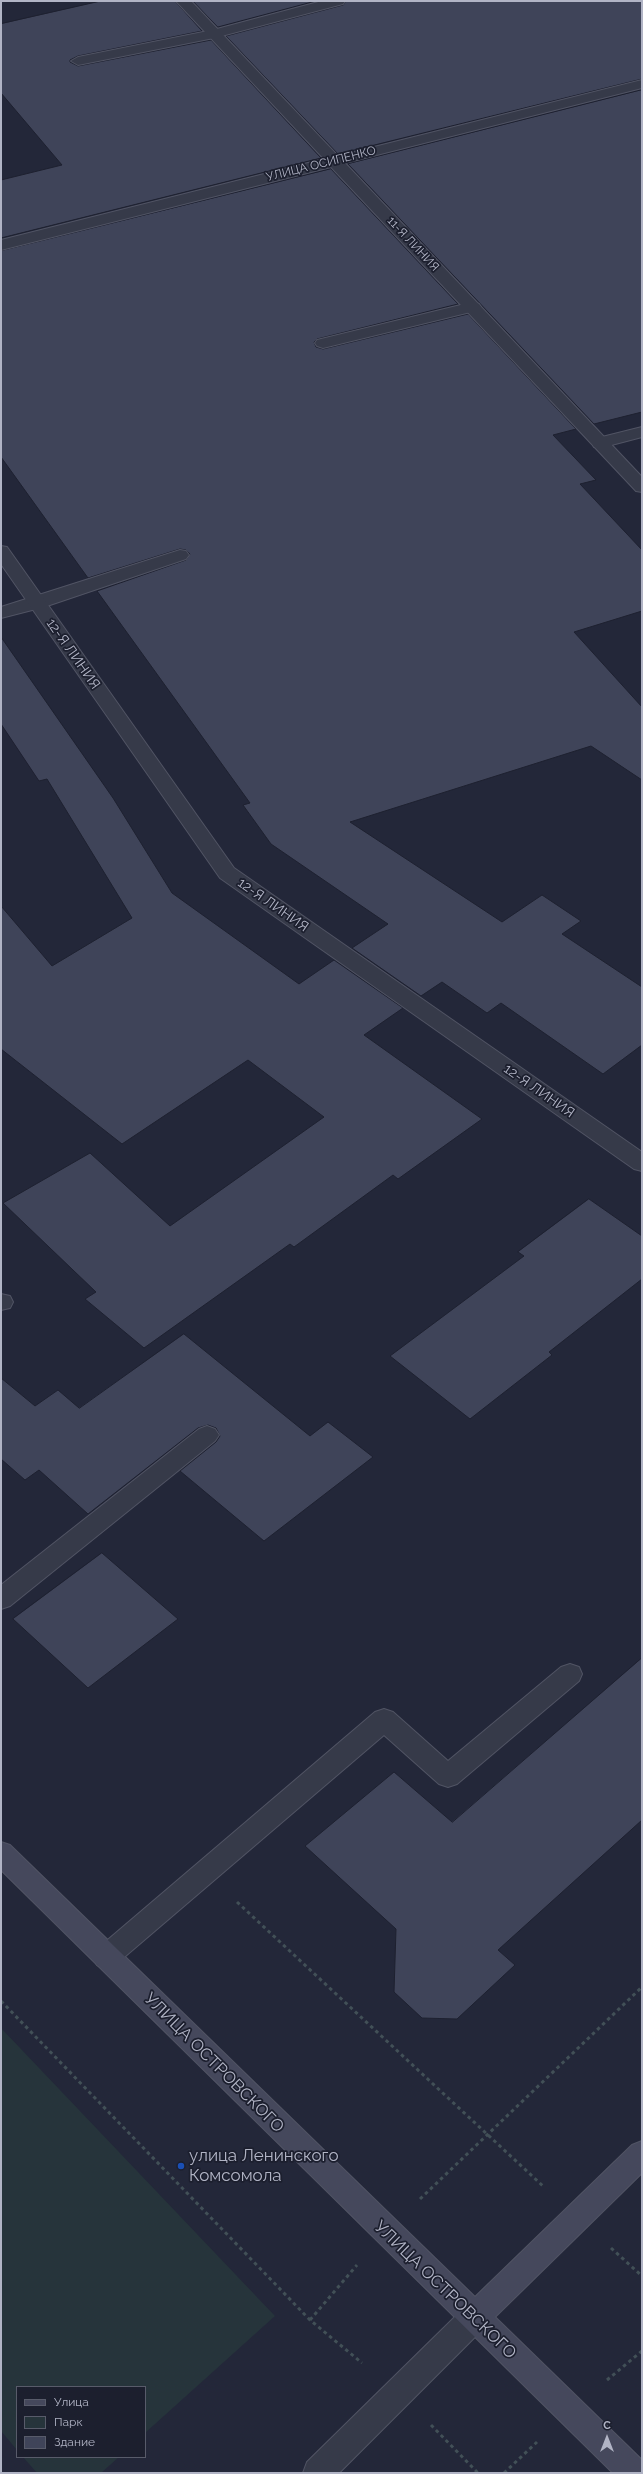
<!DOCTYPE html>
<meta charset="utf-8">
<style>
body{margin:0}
#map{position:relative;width:643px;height:2474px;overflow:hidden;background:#232739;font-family:Raleway,sans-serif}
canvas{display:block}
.frame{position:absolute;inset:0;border:2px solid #b1b4c5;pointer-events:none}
.legend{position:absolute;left:16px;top:2386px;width:130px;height:72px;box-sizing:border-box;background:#1c1f2e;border:1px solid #585b6a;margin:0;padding:5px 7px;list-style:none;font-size:12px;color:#b1b4c5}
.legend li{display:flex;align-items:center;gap:8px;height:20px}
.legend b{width:20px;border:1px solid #585b6a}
.north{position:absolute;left:587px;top:2418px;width:40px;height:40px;-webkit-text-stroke:3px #1c1f2e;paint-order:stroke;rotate:0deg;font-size:11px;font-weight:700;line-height:16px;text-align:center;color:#b1b4c5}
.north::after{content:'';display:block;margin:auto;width:14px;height:18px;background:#b1b4c5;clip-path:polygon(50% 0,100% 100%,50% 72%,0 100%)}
</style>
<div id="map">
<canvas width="643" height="2474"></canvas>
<div class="frame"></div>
<ul class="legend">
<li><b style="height:5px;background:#45485c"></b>Улица</li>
<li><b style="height:11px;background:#26343b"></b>Парк</li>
<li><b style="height:11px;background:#3f4459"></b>Здание</li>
</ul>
<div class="north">С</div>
</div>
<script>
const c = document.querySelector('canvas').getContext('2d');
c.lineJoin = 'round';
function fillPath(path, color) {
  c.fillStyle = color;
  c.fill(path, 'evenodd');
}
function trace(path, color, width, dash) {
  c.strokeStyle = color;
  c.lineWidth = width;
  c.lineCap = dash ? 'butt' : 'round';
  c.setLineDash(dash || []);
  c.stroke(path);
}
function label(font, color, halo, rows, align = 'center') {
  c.font = font + ' Raleway,sans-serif';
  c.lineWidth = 3.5;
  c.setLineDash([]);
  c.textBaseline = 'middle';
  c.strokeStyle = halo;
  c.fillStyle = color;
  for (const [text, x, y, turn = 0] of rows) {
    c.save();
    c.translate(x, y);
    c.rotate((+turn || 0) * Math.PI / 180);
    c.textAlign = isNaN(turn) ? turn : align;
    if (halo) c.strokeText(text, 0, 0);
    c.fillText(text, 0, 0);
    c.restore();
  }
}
const green = new Path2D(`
 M1,2028L275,2316L145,2433V2387H17V2450L1,2431Z
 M23,2457H119L101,2473H37Z`);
const building = new Path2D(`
 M101,1H175L202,31L78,56L70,60V62L78,66L211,40L321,158L1,238V180L62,165L1,93V24Z
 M193,1H316L218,27Z
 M346,1H642V79L338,154L226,36L343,5Z
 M642,90V412L594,424L348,164Z
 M331,169L458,304L317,339L314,342L316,347L323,349L468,314L576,429L553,435L596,480L580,484L642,550V611L574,632L642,707V780L591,746L350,822L502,922L542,895L581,921L562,934L642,987V1045L603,1074L501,1003L487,1013L442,982L421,996L352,948L388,924L271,844L243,805L250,803L97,591L186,560L190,554L186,550L180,549L88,578L1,457V251Z
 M1,637L113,798L172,893L299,984L334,960L403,1008L364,1035L482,1119L398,1179L393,1175L294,1247L290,1244L144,1348L85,1299L96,1292L3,1203L90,1153L170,1226L324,1117L248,1060L122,1144L1,1049V906L52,966L132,918L47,779L39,781L1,724Z
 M589,1199L642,1236V1279L549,1352L552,1355L470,1419L390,1356L524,1256L518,1252Z
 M184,1334L310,1436L328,1422L373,1457L264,1541L180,1471L216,1442L220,1436L216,1428L208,1425L198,1428L88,1514L39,1470L25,1480L1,1459V1378L35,1406L58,1390L79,1408Z
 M102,1553L178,1619L88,1688L13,1619Z
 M642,1658V1820L498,1950L515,1965L457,2019L422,2018L394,1992L396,1929L305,1846L394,1772L452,1822Z`);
const path = new Path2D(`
 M237,1902L544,2187
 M1,2001L310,2320L362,2363
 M420,2199L642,1987
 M611,2248L642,2276
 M310,2320L357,2265
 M607,2380L642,2351
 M431,2425L478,2473
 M504,2473L537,2442`);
const lane = new Path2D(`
 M322,1H345L343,4L214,38L78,65L71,61L78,57L213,30Z
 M473,302L479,304L481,307L479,310L323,348L317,346L315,343L317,340Z
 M642,427V437L600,448L594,447L592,443L594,439Z
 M180,550L186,551L189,555L186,559L44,607L1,618V607Z
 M1,1294L10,1296L13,1302L10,1308L1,1310Z
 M207,1426L215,1429L219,1435L215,1441L10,1606L1,1609V1585L199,1429Z
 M570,1664L579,1667L582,1674L579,1681L457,1784L448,1787L439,1784L384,1735L115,1965L106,1969L97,1965L93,1957L97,1949L375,1712L384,1709L393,1712L448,1761L561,1667Z`);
const street = new Path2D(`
 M176,1H191L338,156L642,80V88L345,163L642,477V492L636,491L331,167L1,250V240L324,159Z
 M1,546L7,547L234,868L642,1152V1171L634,1169L220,878L1,564Z
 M474,2304L484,2308L488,2318L484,2328L339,2473H303L307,2462L464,2308Z`);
const secondary = new Path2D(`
 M1,1842L10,1845L475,2297L632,2145L642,2141V2173L495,2317L642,2460V2473H613L1,1870Z`);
const markers = [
 [181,2166,4,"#1a4fb4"]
];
const farStreetnames = [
 ["УЛИЦА ОСИПЕНКО",321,164,-14],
 ["11-Я ЛИНИЯ",413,244,47]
];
const streetNames = [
 ["12-Я ЛИНИЯ",73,654,55],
 ["12-Я ЛИНИЯ",273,905,35],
 ["12-Я ЛИНИЯ",539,1091,35]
];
const nearStreetnames = [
 ["УЛИЦА ОСТРОВСКОГО",214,2063,45],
 ["УЛИЦА ОСТРОВСКОГО",445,2290,44]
];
const nearPoinames = [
 ["улица Ленинского",189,2156],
 ["Комсомола",189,2176]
];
fillPath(green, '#26343b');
fillPath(building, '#3f4459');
trace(building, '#1e2130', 1);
trace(lane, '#515464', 2);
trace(street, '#515464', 2);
trace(secondary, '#515464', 2);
trace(path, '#425057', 3, [3.5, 3.5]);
fillPath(lane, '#363a49');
fillPath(street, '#363a49');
fillPath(secondary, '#45485c');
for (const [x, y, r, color] of markers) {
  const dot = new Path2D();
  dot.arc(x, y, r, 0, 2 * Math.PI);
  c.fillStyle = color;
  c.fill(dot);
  trace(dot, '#1c1f2e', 1.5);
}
label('12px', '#b1b4c5', '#1c1f2e', farStreetnames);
label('14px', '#b1b4c5', '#1c1f2e', streetNames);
label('17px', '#b1b4c5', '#1c1f2e', nearStreetnames);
label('17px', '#b1b4c5', '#1c1f2e', nearPoinames, 'left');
</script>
